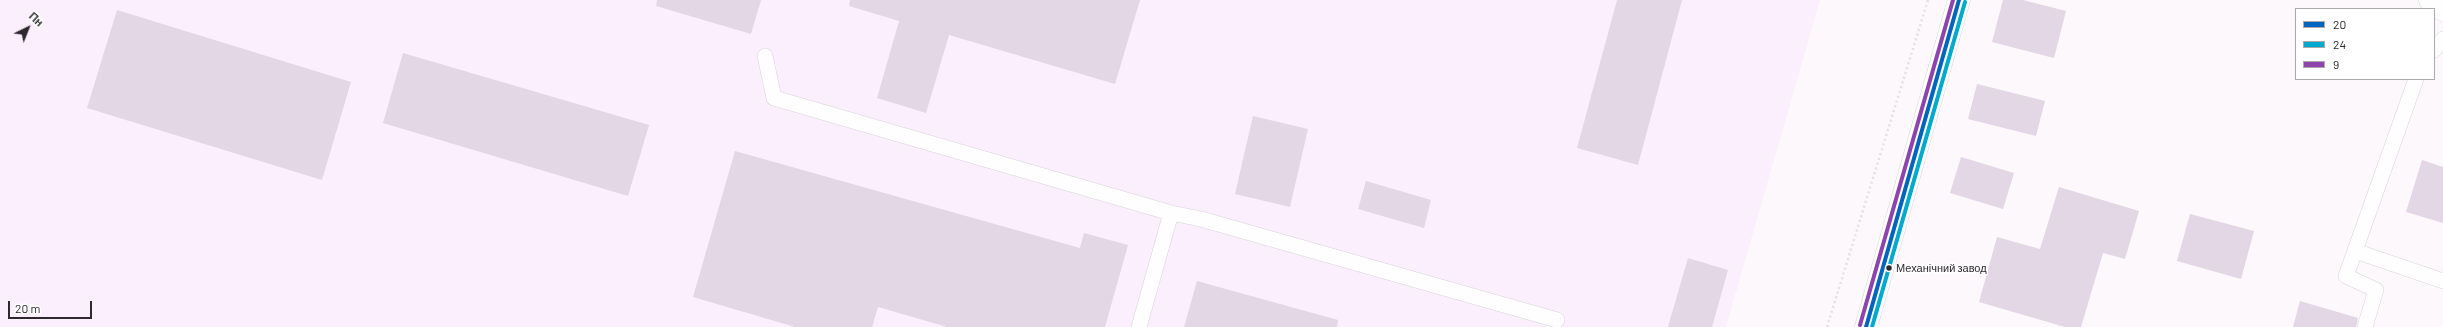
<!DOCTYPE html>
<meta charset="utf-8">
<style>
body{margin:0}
#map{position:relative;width:2443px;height:327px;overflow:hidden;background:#fcf8fc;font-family:Barlow,sans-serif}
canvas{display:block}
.legend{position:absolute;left:2295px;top:8px;width:140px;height:72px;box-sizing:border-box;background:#fff;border:1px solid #aba9ab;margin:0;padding:5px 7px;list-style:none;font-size:12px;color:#2d282e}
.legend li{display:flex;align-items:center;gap:8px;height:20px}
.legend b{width:20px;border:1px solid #aba9ab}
.north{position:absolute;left:8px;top:8px;width:40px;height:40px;-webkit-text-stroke:3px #fff;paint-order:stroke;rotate:43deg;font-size:11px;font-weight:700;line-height:16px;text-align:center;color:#2d282e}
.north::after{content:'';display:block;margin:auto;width:14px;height:18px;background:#2d282e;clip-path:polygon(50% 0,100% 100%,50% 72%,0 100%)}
.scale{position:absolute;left:8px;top:301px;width:84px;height:18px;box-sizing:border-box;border:2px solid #2d282e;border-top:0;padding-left:5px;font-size:12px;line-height:14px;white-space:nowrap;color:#2d282e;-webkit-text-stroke:3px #fff;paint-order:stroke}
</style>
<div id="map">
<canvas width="2443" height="327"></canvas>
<ul class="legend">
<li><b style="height:5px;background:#0065bd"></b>20</li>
<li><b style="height:5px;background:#00a9ce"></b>24</li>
<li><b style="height:5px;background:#8e44ad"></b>9</li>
</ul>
<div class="north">Пн</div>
<div class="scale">20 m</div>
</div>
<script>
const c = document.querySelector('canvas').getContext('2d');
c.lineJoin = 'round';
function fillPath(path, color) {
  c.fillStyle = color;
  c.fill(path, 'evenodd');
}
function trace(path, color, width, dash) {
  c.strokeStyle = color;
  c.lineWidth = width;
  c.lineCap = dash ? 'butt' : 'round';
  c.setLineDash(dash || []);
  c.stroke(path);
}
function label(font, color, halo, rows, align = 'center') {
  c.font = font + ' Barlow,sans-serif';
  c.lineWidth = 3;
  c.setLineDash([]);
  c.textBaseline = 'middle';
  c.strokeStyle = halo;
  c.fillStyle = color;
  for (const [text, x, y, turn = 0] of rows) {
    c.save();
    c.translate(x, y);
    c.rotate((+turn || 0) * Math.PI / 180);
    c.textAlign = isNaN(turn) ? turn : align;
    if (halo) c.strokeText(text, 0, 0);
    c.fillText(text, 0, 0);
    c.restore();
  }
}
const built = new Path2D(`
 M0,0H1820L1726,327H0Z`);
const building = new Path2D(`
 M657,0H761L751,34L656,6Z
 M850,0H1140L1115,84L949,35L926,113L877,98L899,21L849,6Z
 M1617,0H1682L1638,165L1577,148Z
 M2003,0H2023L2066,11L2054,58L1992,42Z
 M117,10L351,82L322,180L87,108Z
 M403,53L649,125L628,196L383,123Z
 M1977,84L2045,101L2036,136L1968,119Z
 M1253,116L1308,129L1290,207L1235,194Z
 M735,151L1080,248L1084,233L1128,245L1105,327H947L878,307L872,327H795L693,297Z
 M1961,157L2014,173L2003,209L1950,193Z
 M2422,160L2443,167V223L2406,212Z
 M1366,181L1431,200L1424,228L1358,209Z
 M2059,187L2139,211L2125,259L2103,253L2081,327H2065L1979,302L1997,237L2040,249Z
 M2190,214L2254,231L2241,279L2177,261Z
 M1688,258L1728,270L1712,327H1668Z
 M1197,281L1338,320L1337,327H1184Z
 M2300,301L2358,318L2356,327H2293Z`);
const path = new Path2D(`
 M1827,327L1928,0`);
const service = new Path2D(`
 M2434,50L2443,39
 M765,56L774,98L1171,213L1201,219L1557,320
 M2355,251L2443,281
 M1139,327L1171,213
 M2365,327L2376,290L2346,276L2416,79`);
const tertiary = new Path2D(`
 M2430,0L2443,10`);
const secondary = new Path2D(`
 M1866,327L1959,0`);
const bus1 = new Path2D(`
 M1866,327L1959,0`);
const bus2 = new Path2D(`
 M1872,327L1965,2`);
const bus3 = new Path2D(`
 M1860,325L1953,0`);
const markers = [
 [1889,268,3.5,"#2d282e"]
];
const busNames = [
 ["Механічний завод",1896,268]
];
fillPath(built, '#fbeffd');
fillPath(building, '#e3d6e5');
trace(service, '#d8d4d9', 16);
trace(tertiary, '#d8d4d9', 23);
trace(secondary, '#d8d4d9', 23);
trace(path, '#e2e2e2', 2.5, [2, 3]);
trace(service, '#fffeff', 15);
trace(tertiary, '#fffeff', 22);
trace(secondary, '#fffeff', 22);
trace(bus1, '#0065bd', 4);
trace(bus2, '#00a9ce', 4);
trace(bus3, '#8e44ad', 4);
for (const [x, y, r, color] of markers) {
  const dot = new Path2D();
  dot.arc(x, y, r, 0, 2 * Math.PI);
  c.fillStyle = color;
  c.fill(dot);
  trace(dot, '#fff', 1.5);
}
label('11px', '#2d282e', '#fff', busNames, 'left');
</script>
